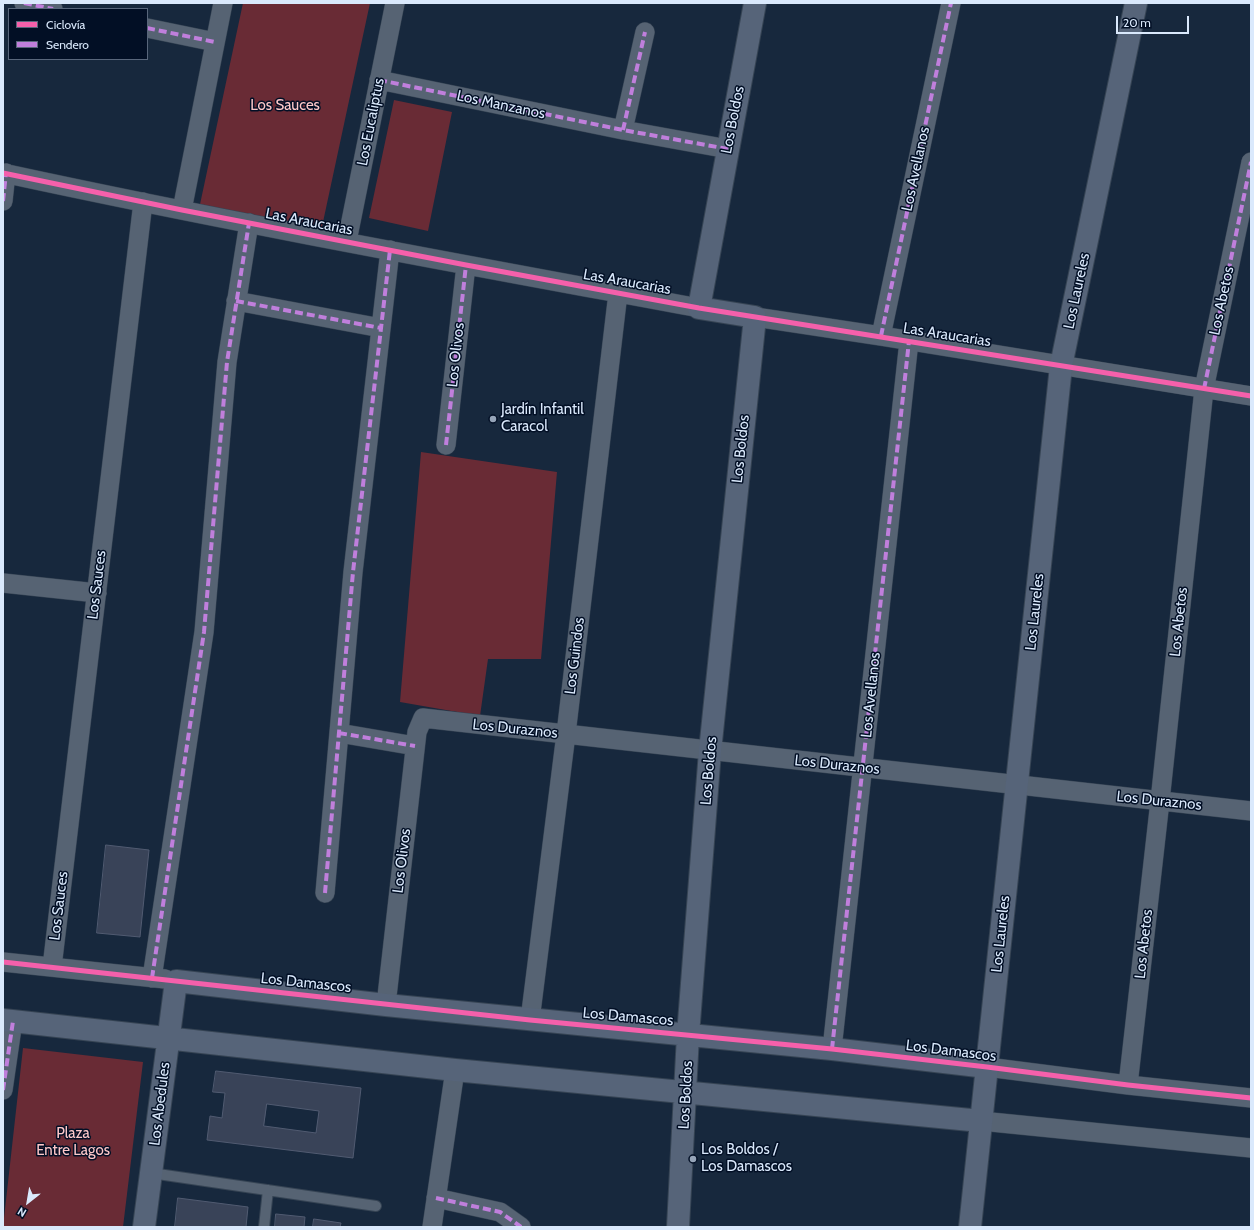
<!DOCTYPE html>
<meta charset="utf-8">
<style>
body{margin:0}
#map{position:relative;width:1254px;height:1230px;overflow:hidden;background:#17283d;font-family:Cabin,sans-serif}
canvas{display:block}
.frame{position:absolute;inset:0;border:4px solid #dae9fc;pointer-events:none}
.legend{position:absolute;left:8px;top:8px;width:140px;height:52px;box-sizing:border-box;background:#020f25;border:1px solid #58667b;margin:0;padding:5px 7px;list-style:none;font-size:12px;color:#dae9fc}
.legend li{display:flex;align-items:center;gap:8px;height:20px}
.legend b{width:20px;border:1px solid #58667b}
.north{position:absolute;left:8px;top:1182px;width:40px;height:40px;-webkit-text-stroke:3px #020f25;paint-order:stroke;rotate:211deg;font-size:11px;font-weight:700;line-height:16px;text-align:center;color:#dae9fc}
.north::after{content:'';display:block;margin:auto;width:14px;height:18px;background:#dae9fc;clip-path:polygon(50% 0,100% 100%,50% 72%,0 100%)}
.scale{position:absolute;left:1116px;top:16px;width:73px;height:18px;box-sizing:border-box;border:2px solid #dae9fc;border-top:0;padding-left:5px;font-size:12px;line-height:14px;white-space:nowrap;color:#dae9fc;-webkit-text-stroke:3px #020f25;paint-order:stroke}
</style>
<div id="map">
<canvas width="1254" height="1230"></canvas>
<div class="frame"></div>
<ul class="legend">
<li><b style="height:5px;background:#f560ab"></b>Ciclovía</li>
<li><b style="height:5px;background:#c07fdc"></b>Sendero</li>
</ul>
<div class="north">N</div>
<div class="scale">20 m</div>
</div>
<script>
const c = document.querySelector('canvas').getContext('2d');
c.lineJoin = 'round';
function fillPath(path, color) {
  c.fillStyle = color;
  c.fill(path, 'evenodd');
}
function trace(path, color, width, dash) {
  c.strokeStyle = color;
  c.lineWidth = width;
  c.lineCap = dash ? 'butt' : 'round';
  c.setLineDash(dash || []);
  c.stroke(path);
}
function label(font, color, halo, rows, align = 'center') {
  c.font = font + ' Cabin,sans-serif';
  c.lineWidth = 3;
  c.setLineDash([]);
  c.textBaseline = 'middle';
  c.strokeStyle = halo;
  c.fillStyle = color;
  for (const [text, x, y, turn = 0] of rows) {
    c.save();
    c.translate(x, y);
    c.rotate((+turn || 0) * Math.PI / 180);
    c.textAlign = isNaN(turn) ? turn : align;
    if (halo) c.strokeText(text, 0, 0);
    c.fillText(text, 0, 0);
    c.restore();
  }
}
const green = new Path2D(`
 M243,3H370L320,236L199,209Z
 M394,100L452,112L428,231L369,218Z
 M421,452L557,472L541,659H488L480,716L400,702Z
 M23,1048L143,1062L123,1227H3Z`);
const building = new Path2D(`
 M106,845L149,850L140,937L97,933Z
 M216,1071L361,1088L353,1158L207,1140L210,1116L222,1118L225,1093L213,1092ZM267,1104L319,1111L316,1133L264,1126Z
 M178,1198L248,1207L246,1227H175Z
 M276,1214L305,1217L304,1227H275Z
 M314,1219L341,1223L340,1227H313Z`);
const lane = new Path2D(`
 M151,1173L376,1206
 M264,1227L268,1190`);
const street = new Path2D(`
 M24,3L53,9
 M147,28L215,42
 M379,80L623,130L728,149
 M623,130L645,32
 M3,173C234,223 467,265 699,308
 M3,201L6,173
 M182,210L223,3
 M347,241L395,3
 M236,301L381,328
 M755,317L881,336L1251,396
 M881,336L951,3
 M446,445L466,265
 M3,583L97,593
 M339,733L415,746
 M325,893L353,572L390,250
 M3,962L165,979
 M52,967L143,202
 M152,978L204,632L227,362L249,223
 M386,1005L417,732L423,718L1251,811
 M530,1020L566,734L618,293
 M832,1049L909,341
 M987,1067L1128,1085L1251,1098
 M1128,1085L1160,801L1204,389L1251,162
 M3,1090L13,1021
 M981,1121L1251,1148
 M436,1198L500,1212L521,1227
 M432,1227L455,1070`);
const secondary = new Path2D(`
 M3,1020L455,1070L981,1121
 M144,1227L176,981L386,1005L832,1049L987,1067
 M678,1227L688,1035L710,751L755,317L699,308L755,3
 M970,1227L1061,366L1136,3`);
const quiet = new Path2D(`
 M24,3L53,9
 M147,28L215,42
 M379,80L623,130L728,149
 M623,130L645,32
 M3,201L6,173
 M236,301L381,328
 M881,336L951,3
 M1204,389L1251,162
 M446,445L466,265
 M339,733L415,746
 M325,893L353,572L390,250
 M152,978L204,632L227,362L249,223
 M832,1049L909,341
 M3,1090L13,1021
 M436,1198L500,1212L521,1227`);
const cycleway = new Path2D(`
 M3,173L182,210L466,265L699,308L1251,396
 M3,962L530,1020L832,1049L987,1067L1128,1085L1251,1098`);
const markers = [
 [493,419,4,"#96a5b9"],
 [693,1159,4,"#96a5b9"]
];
const streetNames = [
 ["Los Manzanos",501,105,12],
 ["Los Boldos",733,120,-79],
 ["Los Eucaliptus",371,122,-79],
 ["Los Avellanos",916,169,-78],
 ["Las Araucarias",309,222,11],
 ["Las Araucarias",627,282,10],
 ["Los Laureles",1077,291,-78],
 ["Los Abetos",1222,301,-78],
 ["Las Araucarias",947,335,9],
 ["Los Olivos",456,355,-84],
 ["Los Boldos",741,449,-84],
 ["Los Sauces",97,585,-83],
 ["Los Laureles",1035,612,-84],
 ["Los Abetos",1179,622,-84],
 ["Los Guindos",575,656,-83],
 ["Los Avellanos",871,695,-84],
 ["Los Duraznos",515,729,6],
 ["Los Duraznos",837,765,6],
 ["Los Boldos",709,771,-85],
 ["Los Duraznos",1159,801,6],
 ["Los Olivos",402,861,-83],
 ["Los Sauces",59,906,-83],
 ["Los Laureles",1001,934,-84],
 ["Los Abetos",1144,944,-84],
 ["Los Damascos",306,983,6],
 ["Los Damascos",628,1017,5],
 ["Los Damascos",951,1051,7],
 ["Los Boldos",686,1095,-87],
 ["Los Abedules",160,1104,-83]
];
const parkNames = [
 ["Los Sauces",285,106],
 ["Plaza",73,1134],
 ["Entre Lagos",73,1151]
];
const poiNames = [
 ["Jardín Infantil",501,410],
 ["Caracol",501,427],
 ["Los Boldos /",701,1150],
 ["Los Damascos",701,1167]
];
fillPath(green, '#692b35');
fillPath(building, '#394358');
trace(building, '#515b71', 1);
trace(lane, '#364454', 12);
trace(street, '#364454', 20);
trace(secondary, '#364454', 24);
trace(lane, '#566373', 10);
trace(street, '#566373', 19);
trace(secondary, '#566479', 22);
trace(quiet, '#c07fdc', 4, [8, 4]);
trace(cycleway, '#f560ab', 5);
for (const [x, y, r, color] of markers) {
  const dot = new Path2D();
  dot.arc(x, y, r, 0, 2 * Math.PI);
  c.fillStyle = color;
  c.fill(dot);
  trace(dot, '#020f25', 1.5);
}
label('15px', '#dae9fc', '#020f25', streetNames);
label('15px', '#fec8c9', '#020f25', parkNames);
label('15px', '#dae9fc', '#020f25', poiNames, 'left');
</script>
